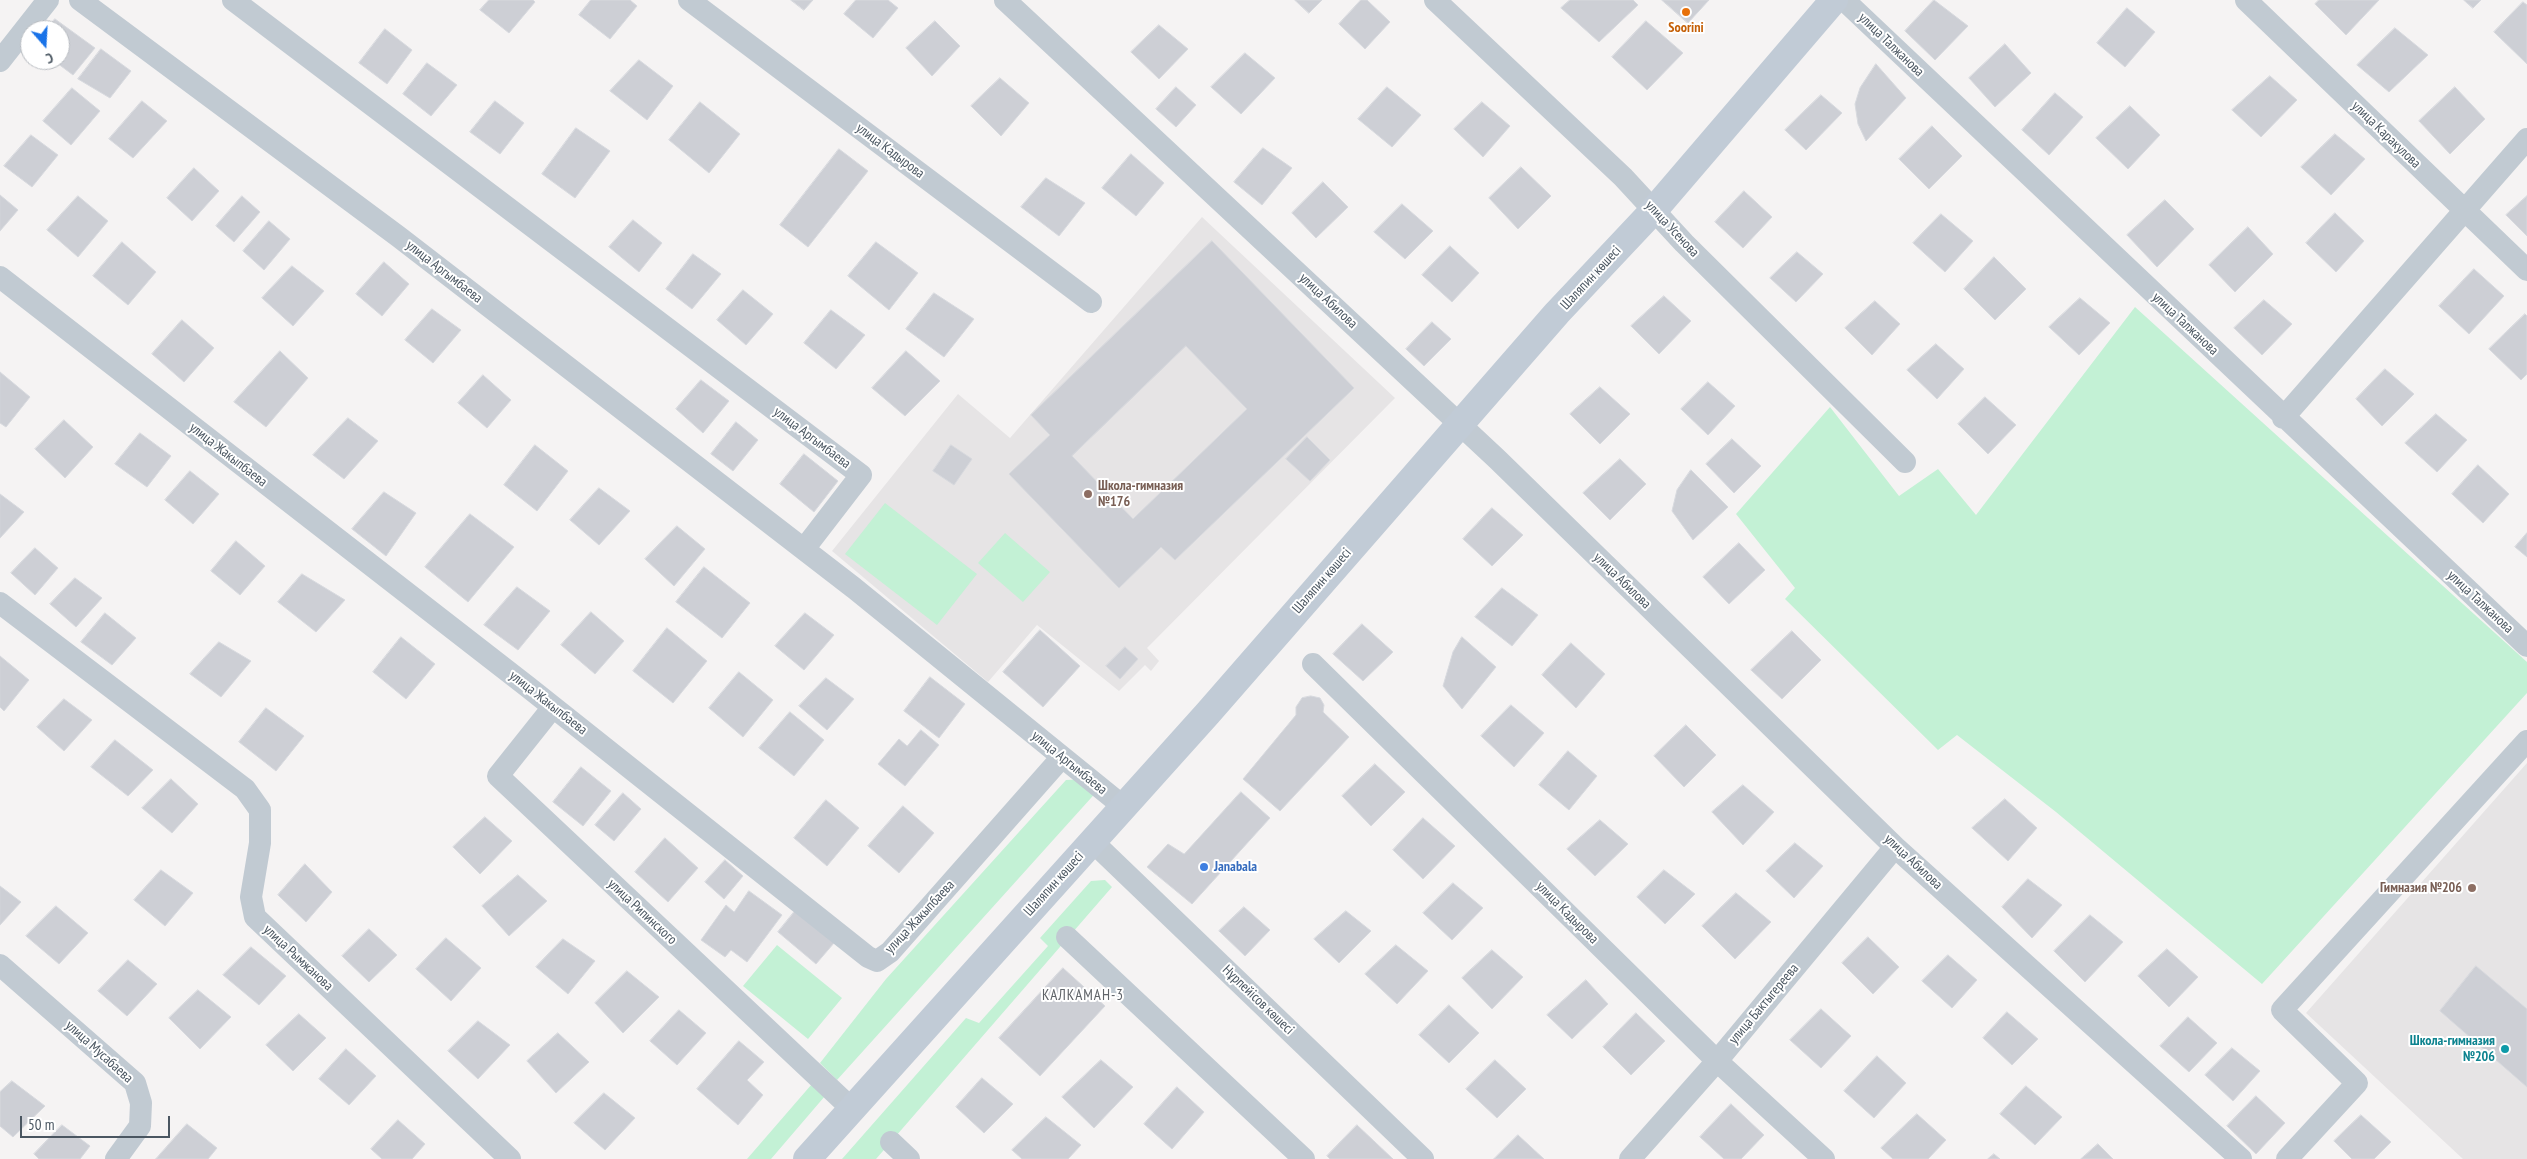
<!DOCTYPE html>
<meta charset="utf-8">
<style>
body{margin:0}
#map{position:relative;width:2527px;height:1159px;overflow:hidden;background:#f5f3f3;font-family:"PT Sans Narrow",sans-serif}
canvas{display:block}
.north{position:absolute;left:20px;top:20px;width:50px;height:50px;box-sizing:border-box;background:#fff;border:1px solid #b7bbc0;border-radius:50%;rotate:161deg;font-size:14px;font-weight:700;line-height:20px;text-align:center;color:#4a5661}
.north::after{content:'';display:block;margin:auto;width:18px;height:22px;background:#1a73e8;clip-path:polygon(50% 0,100% 100%,50% 72%,0 100%)}
.scale{position:absolute;left:20px;top:1116px;width:150px;height:22px;box-sizing:border-box;border:2px solid #4a5661;border-top:0;padding-left:6px;font-size:15px;line-height:18px;white-space:nowrap;color:#4a5661;-webkit-text-stroke:4px #fff;paint-order:stroke}
</style>
<div id="map">
<canvas width="2527" height="1159"></canvas>
<div class="north">С</div>
<div class="scale">50 m</div>
</div>
<script>
const c = document.querySelector('canvas').getContext('2d');
c.lineJoin = 'round';
function fillPath(path, color) {
  c.fillStyle = color;
  c.fill(path, 'evenodd');
}
function trace(path, color, width, dash) {
  c.strokeStyle = color;
  c.lineWidth = width;
  c.lineCap = dash ? 'butt' : 'round';
  c.setLineDash(dash || []);
  c.stroke(path);
}
function label(font, color, halo, rows, align = 'center') {
  c.font = font + ' "PT Sans Narrow",sans-serif';
  c.lineWidth = 4;
  c.setLineDash([]);
  c.textBaseline = 'middle';
  c.strokeStyle = halo;
  c.fillStyle = color;
  for (const [text, x, y, turn = 0] of rows) {
    c.save();
    c.translate(x, y);
    c.rotate((+turn || 0) * Math.PI / 180);
    c.textAlign = isNaN(turn) ? turn : align;
    if (halo) c.strokeText(text, 0, 0);
    c.fillText(text, 0, 0);
    c.restore();
  }
}
const education = new Path2D(`
 M1202,217L1395,398L1147,648L1159,661L1151,671L1145,665L1119,691L1037,625L988,682L832,551L958,394L1010,438Z
 M2527,763V1159H2463L2306,1013Z`);
const green = new Path2D(`
 M2135,307L2527,662V693L2262,984L2056,812L1957,735L1938,750L1785,599L1795,588L1736,514L1830,407L1899,496L1938,469L1976,515Z
 M885,503L977,574L937,625L845,554Z
 M1005,533L1050,572L1023,602L978,563Z
 M1087,779L1100,788L837,1080L820,1063L886,979L1066,780Z
 M1105,880L1112,887L876,1159H842L966,1018L979,1023L1048,946L1040,938L1091,881Z
 M777,945L842,998L808,1039L743,986Z
 M818,1077L831,1089L771,1159H747Z`);
const building = new Path2D(`
 M489,0H533L535,2L509,33L480,10Z
 M591,0H630L637,6L610,39L579,15Z
 M791,0H813L804,10Z
 M856,0H888L898,8L873,38L844,14Z
 M1295,0H1322L1309,13Z
 M1361,0H1367L1390,22L1365,49L1339,24Z
 M1570,0H1633L1638,5L1599,42L1561,8Z
 M1662,0H1709L1688,23Z
 M1934,0L1968,26L1935,60L1905,31Z
 M2319,0H2379L2346,35L2315,4Z
 M2464,0H2481L2473,8Z
 M2523,2L2527,5V64L2494,32Z
 M2127,8L2155,32L2125,67L2097,43Z
 M55,19L95,48L73,75L53,60H60V30H46Z
 M935,21L960,46L932,76L906,48Z
 M1646,21L1683,53L1647,90L1612,57Z
 M1159,25L1188,49L1159,79L1131,52Z
 M2395,28L2428,55L2389,92L2357,65Z
 M385,29L412,50L387,84L359,63Z
 M2005,44L2031,73L1995,107L1969,78Z
 M101,49L131,71L110,98L78,79Z
 M1245,53L1275,78L1241,114L1211,87Z
 M639,60L673,86L647,120L610,91Z
 M427,63L457,85L431,116L403,94Z
 M1876,64L1906,98L1866,141L1858,124L1855,104L1860,88Z
 M2270,76L2297,100L2261,137L2232,110Z
 M1000,78L1029,103L1001,136L971,106Z
 M1176,87L1196,105L1176,127L1156,109Z
 M1387,87L1421,115L1392,147L1358,119Z
 M2455,87L2485,119L2450,154L2419,121Z
 M72,88L100,111L71,145L43,121Z
 M2055,93L2083,117L2049,155L2022,130Z
 M1821,95L1842,113L1806,150L1785,130Z
 M142,101L167,121L133,158L109,139Z
 M495,101L524,123L500,154L470,132Z
 M700,102L740,134L709,173L669,140Z
 M1482,102L1510,126L1483,157L1454,129Z
 M2130,106L2160,135L2128,169L2096,138Z
 M1932,126L1962,156L1929,189L1899,159Z
 M576,128L610,151L575,198L542,174Z
 M2335,134L2365,159L2331,195L2301,167Z
 M31,135L58,155L32,187L4,166Z
 M1263,148L1292,168L1262,205L1234,182Z
 M839,149L868,171L808,247L780,225Z
 M1131,154L1164,183L1136,216L1102,188Z
 M1521,167L1551,196L1518,229L1489,198Z
 M194,168L219,191L192,221L167,198Z
 M1046,178L1085,203L1059,236L1021,207Z
 M1323,182L1348,207L1316,238L1292,213Z
 M1744,191L1772,217L1743,248L1715,222Z
 M0,195L18,210L0,231Z
 M78,196L108,221L78,257L47,230Z
 M242,196L260,212L234,242L216,226Z
 M2527,196V236L2506,215Z
 M2165,200L2194,229L2157,267L2127,235Z
 M1402,204L1433,231L1405,259L1374,232Z
 M2335,213L2364,241L2336,272L2306,243Z
 M1941,214L1973,241L1945,272L1913,243Z
 M633,220L662,243L639,272L609,247Z
 M269,221L290,239L264,270L243,251Z
 M2248,227L2273,254L2235,292L2209,265Z
 M1212,241L1354,388L1175,560L1161,547L1119,588L1009,474L1050,435L1031,415ZM1186,346L1247,409L1133,519L1072,456Z
 M122,242L156,272L128,305L93,276Z
 M876,242L918,273L889,310L848,276Z
 M1450,246L1479,273L1452,302L1422,275Z
 M1797,252L1823,274L1796,302L1770,278Z
 M693,254L721,274L692,309L666,289Z
 M1994,257L2026,289L1995,320L1964,289Z
 M384,262L409,284L382,316L356,294Z
 M292,266L324,291L293,326L262,298Z
 M2474,269L2504,296L2469,334L2439,306Z
 M743,290L773,314L746,345L717,320Z
 M934,293L974,319L944,357L906,329Z
 M1664,296L1691,321L1659,354L1631,326Z
 M2080,298L2110,323L2079,355L2049,327Z
 M2264,300L2292,324L2262,355L2234,328Z
 M1875,301L1900,324L1872,355L1845,328Z
 M432,309L461,330L433,363L405,340Z
 M831,310L865,335L836,369L804,343Z
 M2525,314L2527,316V374L2521,380L2489,349Z
 M182,320L214,348L184,382L152,354Z
 M1432,322L1451,339L1424,366L1406,349Z
 M1936,344L1964,369L1937,399L1907,370Z
 M280,351L308,378L266,427L234,402Z
 M906,351L940,381L905,416L872,388Z
 M2385,369L2414,394L2382,426L2356,399Z
 M0,372L30,397L6,427L0,423Z
 M483,375L511,400L487,428L458,403Z
 M701,380L729,401L703,433L676,409Z
 M1708,382L1735,406L1708,435L1681,409Z
 M1600,387L1630,414L1600,444L1570,414Z
 M1985,397L2016,425L1988,454L1958,424Z
 M2436,414L2467,440L2437,472L2405,443Z
 M348,418L378,441L344,479L313,455Z
 M64,420L93,447L65,478L35,449Z
 M736,422L758,440L733,471L711,454Z
 M140,433L171,456L147,487L115,464Z
 M1307,437L1330,460L1310,481L1286,459Z
 M1732,439L1761,466L1734,493L1706,464Z
 M535,445L568,471L537,511L504,485Z
 M951,445L972,459L954,485L933,471Z
 M804,454L838,481L814,512L780,484Z
 M1620,459L1646,484L1610,520L1583,493Z
 M2478,465L2509,494L2483,523L2452,494Z
 M1691,470L1728,507L1693,540L1672,511L1677,490Z
 M190,471L219,494L193,524L165,500Z
 M599,488L630,511L599,545L570,520Z
 M384,492L416,513L386,556L352,529Z
 M0,494L24,512L0,538Z
 M1492,508L1523,535L1492,566L1463,539Z
 M470,514L514,547L468,602L425,567Z
 M677,526L705,549L674,586L645,559Z
 M2527,533V557L2515,547Z
 M236,541L265,566L240,595L211,571Z
 M1739,543L1765,570L1729,604L1703,577Z
 M35,548L58,568L35,595L11,573Z
 M704,567L750,603L722,638L676,602Z
 M302,574L345,600L316,632L278,602Z
 M75,578L102,598L76,627L50,604Z
 M517,587L550,611L518,650L484,625Z
 M1502,588L1538,615L1512,646L1475,617Z
 M591,612L624,641L595,674L561,645Z
 M105,613L136,638L112,665L81,642Z
 M805,613L834,635L804,670L775,646Z
 M1362,624L1393,652L1363,681L1333,654Z
 M667,628L707,661L673,703L633,671Z
 M1040,630L1080,666L1043,707L1003,672Z
 M1792,631L1821,660L1782,699L1751,670Z
 M401,637L435,664L406,699L373,672Z
 M1462,637L1496,667L1462,709L1443,686L1453,652Z
 M219,642L251,661L221,697L190,674Z
 M1571,643L1605,674L1576,708L1542,675Z
 M1125,647L1138,659L1120,679L1106,666Z
 M0,656L29,680L4,711L0,707Z
 M739,672L773,700L743,737L709,708Z
 M930,677L965,704L939,738L904,711Z
 M826,678L854,699L827,730L799,706Z
 M1311,696L1320,698L1324,705L1323,712L1349,737L1280,811L1243,779L1296,715V707L1302,698Z
 M64,699L92,720L64,751L37,727Z
 M1511,705L1544,733L1514,767L1481,736Z
 M266,708L304,736L276,771L239,742Z
 M790,712L824,740L794,776L759,748Z
 M1686,725L1716,755L1684,787L1654,756Z
 M921,730L939,745L905,786L878,764L899,739L907,746Z
 M115,740L153,770L128,796L91,767Z
 M1568,751L1597,776L1569,810L1539,785Z
 M1375,764L1405,792L1371,826L1342,796Z
 M581,767L611,791L583,826L553,802Z
 M171,779L198,804L172,833L142,808Z
 M1743,785L1774,812L1743,845L1712,812Z
 M1241,792L1270,818L1192,904L1147,867L1168,844L1184,854Z
 M623,793L641,809L614,841L595,825Z
 M2005,799L2037,828L2008,861L1972,828Z
 M826,800L859,828L827,866L794,838Z
 M903,806L934,833L899,873L868,846Z
 M485,817L512,841L480,874L453,847Z
 M1423,818L1455,846L1423,879L1393,850Z
 M1600,820L1628,844L1595,876L1567,849Z
 M665,838L698,868L668,902L635,872Z
 M1795,843L1823,866L1794,898L1766,871Z
 M725,860L743,876L724,899L705,882Z
 M305,864L332,892L306,922L278,895Z
 M161,870L193,893L165,926L134,900Z
 M1664,870L1695,894L1665,924L1637,897Z
 M518,875L547,901L509,936L482,906Z
 M2028,879L2062,905L2032,938L2002,907Z
 M1453,883L1483,908L1452,940L1423,913Z
 M0,886L21,902L0,925Z
 M749,891L782,915L747,962L731,950L725,957L701,940L726,905L734,912Z
 M1736,893L1771,922L1735,959L1702,926Z
 M56,906L88,933L59,964L26,936Z
 M1244,907L1270,930L1245,956L1219,931Z
 M795,911L834,943L816,964L778,932Z
 M1346,911L1371,931L1339,963L1314,939Z
 M2090,915L2123,942L2085,982L2054,951Z
 M369,929L397,955L369,982L342,956Z
 M1868,937L1899,967L1873,994L1842,963Z
 M446,938L481,968L451,1001L416,969Z
 M563,939L595,961L568,994L536,967Z
 M1396,945L1428,971L1397,1004L1365,974Z
 M251,947L286,976L259,1005L223,975Z
 M2167,949L2198,977L2169,1007L2138,976Z
 M1492,950L1523,977L1492,1009L1462,978Z
 M1948,955L1977,980L1952,1008L1922,981Z
 M128,960L157,984L127,1016L98,991Z
 M2476,966L2527,1009V1087L2440,1011Z
 M1063,968L1105,1006L1040,1076L999,1038Z
 M627,971L659,997L623,1033L595,1003Z
 M1586,980L1608,1004L1572,1039L1547,1015Z
 M198,990L231,1017L200,1049L169,1018Z
 M1449,1005L1479,1033L1449,1063L1419,1035Z
 M1821,1009L1851,1036L1821,1068L1790,1040Z
 M679,1010L706,1033L677,1065L650,1041Z
 M2007,1012L2038,1039L2012,1065L1983,1038Z
 M1636,1013L1665,1041L1631,1075L1603,1047Z
 M299,1014L326,1038L293,1071L266,1045Z
 M2188,1017L2217,1043L2189,1072L2160,1046Z
 M478,1021L510,1045L478,1079L448,1051Z
 M558,1033L589,1062L556,1093L527,1061Z
 M739,1041L764,1062L747,1080L763,1095L738,1125L697,1089Z
 M2232,1048L2260,1071L2233,1101L2205,1075Z
 M346,1049L376,1076L349,1105L319,1079Z
 M1877,1056L1906,1083L1874,1118L1844,1091Z
 M1101,1060L1133,1087L1094,1128L1062,1097Z
 M1495,1060L1526,1089L1497,1118L1466,1089Z
 M982,1078L1013,1104L984,1133L956,1107Z
 M12,1081L45,1106L13,1137L0,1126V1092Z
 M2026,1086L2062,1117L2035,1145L2000,1114Z
 M1177,1087L1204,1112L1172,1149L1144,1124Z
 M604,1093L635,1118L605,1150L574,1123Z
 M2256,1096L2285,1123L2256,1154L2227,1126Z
 M1731,1104L1764,1135L1741,1159H1724L1700,1137Z
 M1917,1114L1946,1140L1928,1159H1893L1881,1148Z
 M2361,1115L2391,1142L2374,1159H2352L2334,1141Z
 M1046,1117L1081,1145L1068,1159H1022L1012,1150Z
 M398,1120L425,1144L412,1159H382L371,1149Z
 M187,1124L217,1148L208,1159H156Z
 M62,1125L90,1146L80,1159H39L34,1154Z
 M1357,1125L1393,1159H1330L1327,1156Z
 M1518,1135L1544,1159H1494Z
 M2098,1144L2113,1159H2081Z
 M1994,1154L2000,1159H1988Z`);
const minor = new Path2D(`
 M80,0L399,237L854,588L1124,807
 M233,0L861,475L804,549
 M689,0L1091,302
 M1005,0L1497,459L1895,847L2241,1159
 M1435,0L1623,177L1684,243L1905,462
 M1844,0L2527,646
 M2246,0L2527,270
 M0,61L48,0
 M0,277L528,687L868,957L877,961L890,952L1062,757
 M2283,418L2527,139
 M0,603L245,789L260,810V843L251,897L255,917L510,1159
 M1313,664L1717,1061L1824,1159
 M553,707L498,776L851,1108
 M1093,842L1423,1159
 M1067,937L1304,1159
 M0,965L135,1083L141,1103L140,1126L116,1159
 M891,1142L909,1159
 M1630,1159L1717,1061L1895,847
 M2287,1159L2357,1083L2282,1010L2527,741`);
const secondary = new Path2D(`
 M807,1159L1208,713L1557,313L1654,210L1834,0`);
const markers = [
 [1686,12,5,"#e8710a"],
 [1088,494,5,"#8d6e63"],
 [1204,867,5,"#3f7fe0"],
 [2472,888,5,"#8d6e63"],
 [2505,1049,5,"#0f9aa8"]
];
const foodNames = [
 ["Soorini",1686,28]
];
const streetNames = [
 ["улица Талжанова",1891,45,44],
 ["улица Каракулова",2386,135,44],
 ["улица Кадырова",890,151,37],
 ["улица Усенова",1672,229,47],
 ["улица Аргымбаева",444,272,38],
 ["Шаляпин көшесі",1591,278,-47],
 ["улица Абилова",1328,301,43],
 ["улица Талжанова",2185,324,43],
 ["улица Аргымбаева",812,438,37],
 ["улица Жакыпбаева",228,455,38],
 ["Шаляпин көшесі",1322,581,-49],
 ["улица Абилова",1622,581,44],
 ["улица Талжанова",2480,602,43],
 ["улица Жакыпбаева",548,703,38],
 ["улица Аргымбаева",1069,763,39],
 ["улица Абилова",1913,862,43],
 ["Шаляпин көшесі",1054,884,-48],
 ["улица Рипинского",642,912,43],
 ["улица Кадырова",1567,913,45],
 ["улица Жакыпбаева",920,917,-47],
 ["улица Рымжанова",298,958,43],
 ["Нұрпейісов көшесі",1258,1000,44],
 ["улица Бактыгереева",1764,1004,-50],
 ["улица Мусабаева",99,1052,42]
];
const educationNames = [
 ["Школа-гимназия",1098,486],
 ["№176",1098,502],
 ["Гимназия №206",2462,888,"right"]
];
const shopNames = [
 ["Janabala",1214,867]
];
const cultureNames = [
 ["Школа-гимназия",2495,1041],
 ["№206",2495,1057]
];
const neighbourhoodNames = [
 ["КАЛКАМАН-3",1083,996]
];
fillPath(education, '#e6e4e5');
fillPath(green, '#c3f1d5');
fillPath(building, '#cdcfd5');
trace(building, '#d7d9de', 1);
trace(minor, '#c1cad2', 22);
trace(secondary, '#c1cbd6', 28);
for (const [x, y, r, color] of markers) {
  const dot = new Path2D();
  dot.arc(x, y, r, 0, 2 * Math.PI);
  c.fillStyle = color;
  c.fill(dot);
  trace(dot, '#fff', 2);
}
label('bold 14px', '#c56008', '#fff', foodNames);
label('14px', '#4a5661', '#fff', streetNames);
label('bold 14px', '#785e54', '#fff', educationNames, 'left');
label('bold 14px', '#366cbe', '#fff', shopNames, 'left');
label('bold 14px', '#0d838f', '#fff', cultureNames, 'right');
c.letterSpacing = '1px';
label('15px', '#5f6368', '#fff', neighbourhoodNames);
c.letterSpacing = '0px';
</script>
